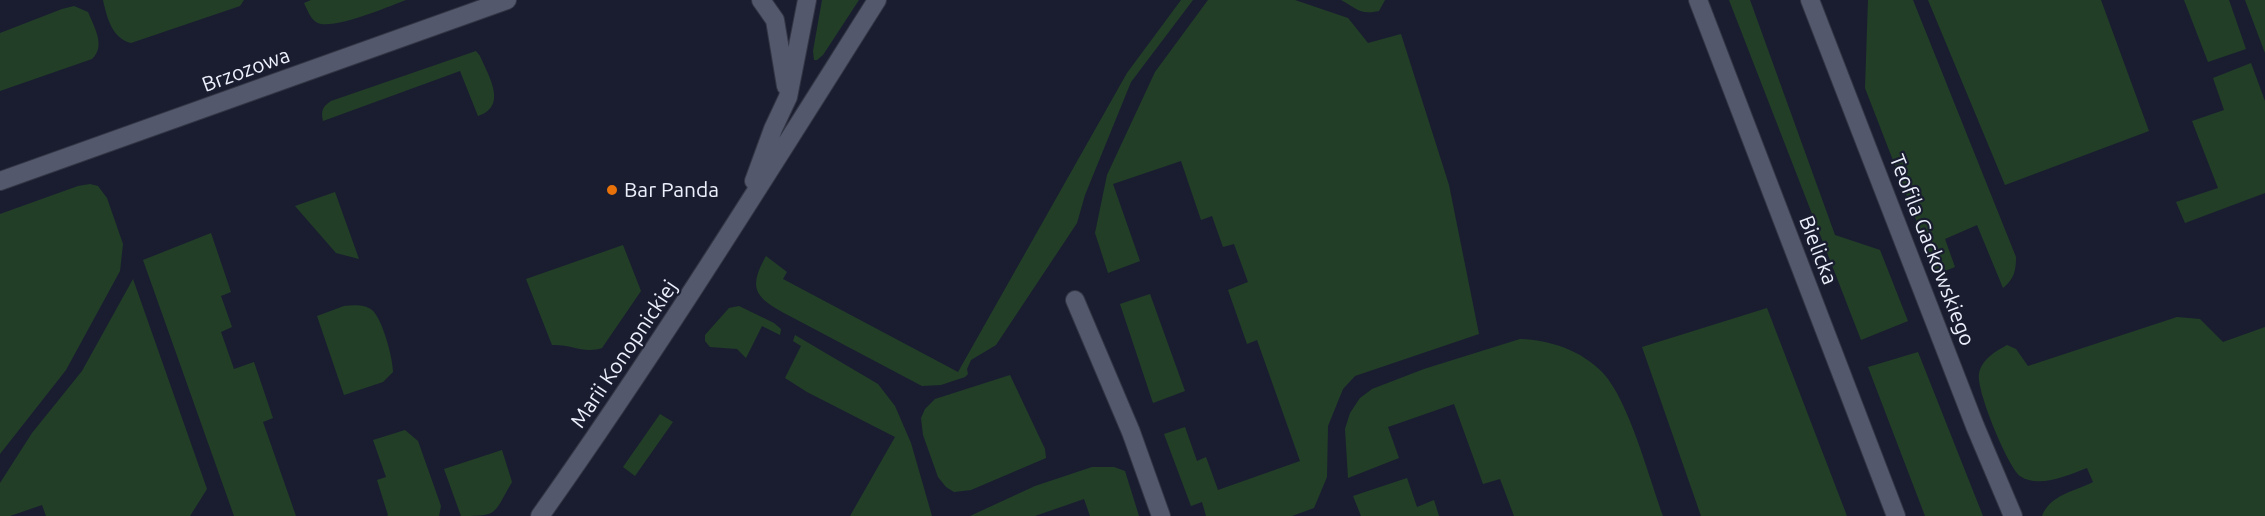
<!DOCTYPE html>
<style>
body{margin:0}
canvas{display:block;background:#191d2f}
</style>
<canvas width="2265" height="516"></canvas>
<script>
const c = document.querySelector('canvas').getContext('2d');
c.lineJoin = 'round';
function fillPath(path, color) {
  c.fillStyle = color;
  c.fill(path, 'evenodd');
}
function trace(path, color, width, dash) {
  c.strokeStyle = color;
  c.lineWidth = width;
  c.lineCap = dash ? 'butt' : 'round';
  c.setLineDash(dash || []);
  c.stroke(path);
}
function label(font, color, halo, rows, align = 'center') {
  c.font = font + ' Ubuntu,sans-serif';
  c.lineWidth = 4.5;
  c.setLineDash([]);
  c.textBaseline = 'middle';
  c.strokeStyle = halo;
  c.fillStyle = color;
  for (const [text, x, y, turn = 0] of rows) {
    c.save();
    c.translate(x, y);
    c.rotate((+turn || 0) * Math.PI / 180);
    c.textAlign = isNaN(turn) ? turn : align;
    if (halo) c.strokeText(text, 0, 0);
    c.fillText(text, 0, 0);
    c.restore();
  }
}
const green = new Path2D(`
 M103,0H244L240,6L131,43C112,38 107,18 103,0Z
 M311,0H406C390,6 329,32 316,22C310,18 307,9 304,3Z
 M822,0H859L823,55L817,60H814L813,51Z
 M1181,0H1193L1131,82L1085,195L1077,223L996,345L971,360L967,369L968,374L965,377L941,385L922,386L784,313C755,297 748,288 766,256L787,272L783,279L958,372L1127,73Z
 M1208,0H1295L1348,18L1368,43L1401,34L1449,185L1479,334L1355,376L1343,389L1328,426L1327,477L1314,508L1292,516H1206L1202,502L1191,506L1164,434L1185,427L1197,461L1206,457L1218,490L1300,461L1257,340L1247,344L1228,290L1248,282L1234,244L1223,247L1212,216L1201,220L1181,161L1113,184L1140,261L1108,273L1095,233L1107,175L1155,72Z
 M1341,0H1385L1379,11C1359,15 1358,9 1341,0Z
 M1729,0H1750L1835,235L1880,250L1908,321L1861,340Z
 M1868,0H1913L2016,257C2016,271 2014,279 2003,288L1977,225L1945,239L1955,267L1937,274L1865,88Z
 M1928,0H2101L2149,131L2005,185Z
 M2184,0H2229L2246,49L2208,62Z
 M2245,0H2265V53Z
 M74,6L88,12C94,27 106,46 92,59L0,91V33L62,9Z
 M476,51L480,56C489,77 508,106 478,116L460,71L323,121C321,111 322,107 331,101Z
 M2251,63L2265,101V193L2185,223L2176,202L2218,188L2192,121L2224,110L2213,78Z
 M90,184L98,186L107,198L123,244L120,271L66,370L0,454V214L78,186Z
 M335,192L359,259L336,253L295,206Z
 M211,233L231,292L221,296L232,327L221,332L234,369L254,362L273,418L263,422L296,516H234L143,260Z
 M623,245L641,291L602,348C583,354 572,344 552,345L526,279Z
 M133,279L207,489L190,516H46L42,505L10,516H0V483L32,433L82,371Z
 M1150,294L1185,391L1153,403L1120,304Z
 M344,306C353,305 364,304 372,310C382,318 393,358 393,372L383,382L344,395L317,316Z
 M739,306L774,323L781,329L780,335L762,326L746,358L737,349L710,347L705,341V335L729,308Z
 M1767,308L1847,516H1701L1642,347Z
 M2177,317L2200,319L2223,342L2265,327V516H2042C2050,495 2075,491 2093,482L2087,468C2068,475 2038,489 2020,476C2008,467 1976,390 1979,374C1981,360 1996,351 2007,345L2016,349L2028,366Z
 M795,335L878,384L895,406L911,443L932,516H850L895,437L807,392L785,378L801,346L793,341Z
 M1520,339C1550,340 1581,350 1603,373C1629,401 1649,478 1663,516H1514L1500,479L1483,484L1454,404L1388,427L1399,458L1348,478L1345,429L1350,413L1360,398L1372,389L1424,369Z
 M1918,352L1983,516H1925L1868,367Z
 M1010,375L1045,449L1046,458L971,490L954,492L946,487L938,477L923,435L921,418L925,409L935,399Z
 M660,414L673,422L635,476L623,467Z
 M405,430L418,441L441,506L439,516H387L388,515L377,480L386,477L373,440Z
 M502,450L512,482C493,514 500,516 461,516L444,469Z
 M1092,467H1114L1125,471L1139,516H1090L1084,499L1035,516H970L1035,486Z
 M1407,478L1417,507L1434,500L1439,516H1361L1353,496Z`);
const minor = new Path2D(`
 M761,0L775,20L786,86
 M1810,0L1975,426L2013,516
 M754,181L773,129L788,97L807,0
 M1075,300L1131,432L1161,516
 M540,516C659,348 767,174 877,0`);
const tertiary = new Path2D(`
 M1698,0L1896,516
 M0,181L507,0`);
const markers = [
 [612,190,6,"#e8710a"]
];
const streetNames = [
 ["Brzozowa",246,70,-20],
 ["Bielicka",1818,250,69],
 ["Teofila Gackowskiego",1932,250,69],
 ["Marii Konopnickiej",624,354,-56]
];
const poiNames = [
 ["Bar Panda",624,190]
];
fillPath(green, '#223e27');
trace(minor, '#333644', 20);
trace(tertiary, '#333644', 20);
trace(minor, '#53586d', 18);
trace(tertiary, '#53586d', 18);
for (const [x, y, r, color] of markers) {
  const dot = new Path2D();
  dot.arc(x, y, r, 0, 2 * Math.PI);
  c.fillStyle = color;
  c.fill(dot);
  trace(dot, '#191d2f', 2);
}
label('21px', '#ecf0fc', '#191d2f', streetNames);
label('21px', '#ecf0fc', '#191d2f', poiNames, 'left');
</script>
